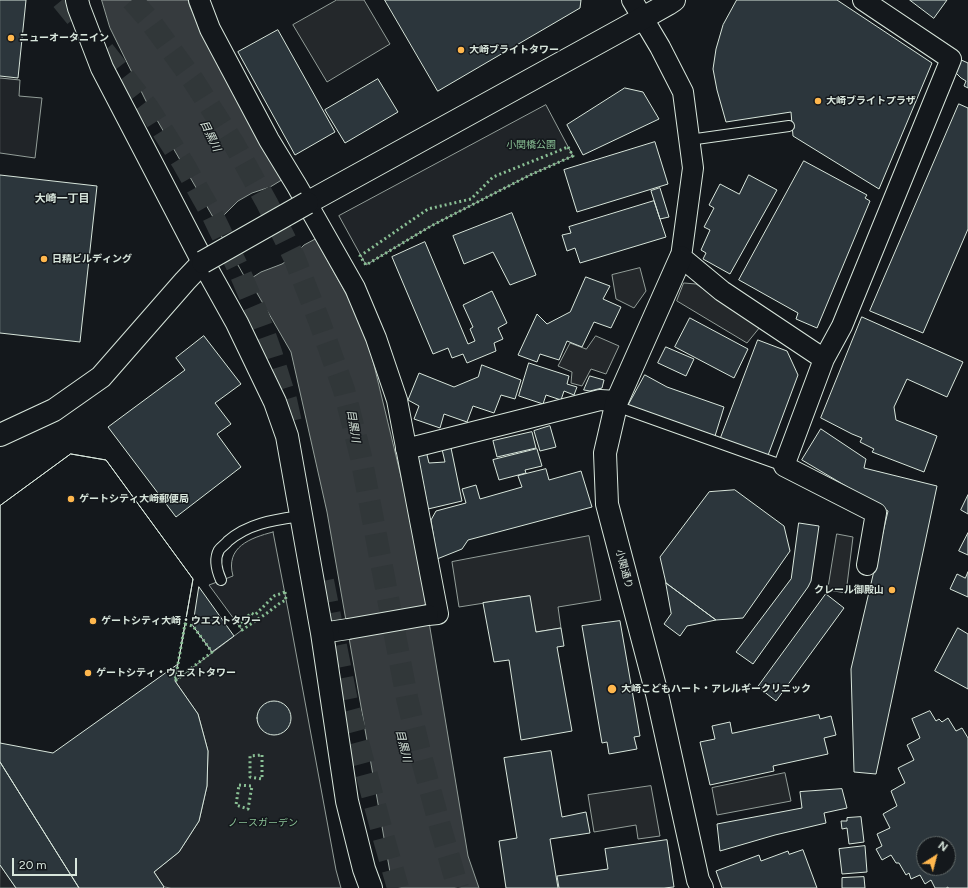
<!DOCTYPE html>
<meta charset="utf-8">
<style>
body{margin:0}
#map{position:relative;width:968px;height:888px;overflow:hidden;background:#14181c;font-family:Figtree,sans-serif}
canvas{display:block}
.north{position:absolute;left:916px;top:836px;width:40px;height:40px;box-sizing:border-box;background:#14181c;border:1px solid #626a69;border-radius:50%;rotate:36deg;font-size:11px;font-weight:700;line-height:16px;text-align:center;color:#d8e6dc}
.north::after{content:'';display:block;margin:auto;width:14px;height:18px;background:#ffb74d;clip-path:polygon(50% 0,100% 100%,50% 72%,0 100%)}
.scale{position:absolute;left:12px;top:858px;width:65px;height:18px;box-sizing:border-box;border:2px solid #d8e6dc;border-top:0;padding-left:5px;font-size:12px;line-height:14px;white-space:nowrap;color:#d8e6dc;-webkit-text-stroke:3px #14181c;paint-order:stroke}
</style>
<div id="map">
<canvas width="968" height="888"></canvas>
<div class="north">N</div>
<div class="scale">20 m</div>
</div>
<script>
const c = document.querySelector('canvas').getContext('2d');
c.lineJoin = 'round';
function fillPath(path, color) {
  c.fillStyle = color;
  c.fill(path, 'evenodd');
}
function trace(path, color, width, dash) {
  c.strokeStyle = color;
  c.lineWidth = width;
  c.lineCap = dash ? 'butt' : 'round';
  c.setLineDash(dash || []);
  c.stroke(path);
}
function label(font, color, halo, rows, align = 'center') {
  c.font = font + ' Figtree,"Noto Sans JP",sans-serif';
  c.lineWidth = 3;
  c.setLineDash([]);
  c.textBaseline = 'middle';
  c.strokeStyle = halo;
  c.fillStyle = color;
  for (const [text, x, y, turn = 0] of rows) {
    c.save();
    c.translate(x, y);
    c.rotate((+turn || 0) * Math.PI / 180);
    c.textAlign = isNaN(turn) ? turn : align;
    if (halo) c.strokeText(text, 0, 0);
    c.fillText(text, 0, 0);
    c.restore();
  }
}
const green = new Path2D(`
 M0,78L20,80L19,96L42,98L35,158L0,153Z
 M546,105L573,156L530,175L431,226L366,265L339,216Z
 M273,532L289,615L336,870L341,888H171L164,887L154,872L179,852L199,821L207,786L208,751L198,714L175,681L242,630L209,585L233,576C225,547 250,538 273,532Z
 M0,865L16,888H0Z`);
const parking = new Path2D(`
 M337,0H364L390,44L327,82L293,25Z
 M640,268L646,291L634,308L616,299L612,275Z
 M684,283L696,284L760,327L747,343L677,301Z
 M596,336L619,346L606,374L591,369L582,386L571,383L572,372L558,366L570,343L586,349Z
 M837,534L853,537L846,593L828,590Z
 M589,536L601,600L558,607L561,628L536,632L529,596L459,607L452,562Z
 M785,773L791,801L717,815L712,788Z
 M651,786L660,836L638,839L636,825L594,832L588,795Z`);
const water = new Path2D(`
 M102,0H188L190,7L235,94L365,328L413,526L468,856L479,888H394L391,878L327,512L291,352L146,101L110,28Z`);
const pier = new Path2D(`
 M284,179L317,238L304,245L291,258L282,264L261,272L247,281L214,223L222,217L238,201L252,193L270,187Z`);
const building = new Path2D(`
 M0,0H26L18,78L0,76Z
 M385,0H581L580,8L438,91Z
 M737,0H837L932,63L879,189L793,136L791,112L726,122L717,90L713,69L716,49L723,25Z
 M910,0H947L934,18Z
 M278,30L335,132L295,155L238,52Z
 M959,59L968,63V88L964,86L966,81L961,78L956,73V66Z
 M378,79L398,112L345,143L325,110Z
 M625,88L643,92L659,119L583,155L567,125Z
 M959,104L968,108V229L923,333L870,311Z
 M655,142L668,184L577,212L564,170Z
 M804,161L867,195L865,198L870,201L817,328L796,319L798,313L739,280Z
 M0,175L97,186L80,342L0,333Z
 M749,175L777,190L730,274L703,259L706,253L701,250L710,230L704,227L714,208L709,205L720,184L739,194Z
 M660,188L669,217L660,219L651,191Z
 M654,201L666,237L580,263L575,248L567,251L562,235L571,233L569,227Z
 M512,213L536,275L510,285L493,252L464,264L453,236Z
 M425,242L468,344L475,341L470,329L473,327L463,305L492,291L507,323L498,328L503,339L494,343L496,351L467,363L463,354L452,358L448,348L433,354L392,257Z
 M586,277L610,286L603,299L621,307L611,328L594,322L582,347L567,341L559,360L540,354L537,362L518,355L537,314L547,324L570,312Z
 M862,317L963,362L947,397L907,379L894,407L896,420L937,436L924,472L872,452L874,449L860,442L862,438L852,434L821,418Z
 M690,318L748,349L734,378L675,347Z
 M204,336L241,384L215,403L231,424L217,434L241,467L176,517L108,427L185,370L176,358Z
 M758,340L787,351L798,375L767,458L720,440Z
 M666,347L694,359L686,376L658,363Z
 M529,363L569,376L567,384L577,387L574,395L564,391L561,400L546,395L543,404L519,396Z
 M482,365L521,380L515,399L501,395L494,413L473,406L467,422L444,414L440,428L414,419L419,406L408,400L419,373L454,387L478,377Z
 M645,375L667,387L724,407L715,436L656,415L655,418L628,406Z
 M590,376L604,380L602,388L590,391L584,390Z
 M550,426L556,447L540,451L534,431Z
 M821,429L866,459L864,468L937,486L876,774L854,772L851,669L888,511L802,460Z
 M532,432L536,448L497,457L493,441Z
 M450,443L462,501L428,509L417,452L426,451L429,463L445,462L441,445Z
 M537,449L542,466L525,470L526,473L499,480L493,460Z
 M71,454L106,460L193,579L175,681L198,714L208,751L207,786L199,821L179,852L154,872L164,887L163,888H79L0,762V506Z
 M71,454L106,460L193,579L178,664L53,753L0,743V506Z
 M546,469L549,480L581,471L592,507L468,540L462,549L437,559L431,520L436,511L466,503L462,489L476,485L480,499L522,487L518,476Z
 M735,490L784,526L790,551L743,618L716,620L666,583L660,557L709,492Z
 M968,495V514L961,510Z
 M799,523L819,526L811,581L808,587L753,664L736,652L791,579Z
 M968,533V555L959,551Z
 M968,572V597L950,589L957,574L965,578Z
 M666,583L716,620L687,626L680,636L664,624L671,614Z
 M199,587L234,636L212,652L193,626Z
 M826,594L844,608L776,701L758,687Z
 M530,596L536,632L561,628L564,646L557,647L572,731L521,740L509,660L494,662L483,603Z
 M620,621L640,736L634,737L637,749L609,754L607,742L602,743L582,626Z
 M958,628L968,634V689L935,671Z
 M257 718a17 17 0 1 1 34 0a17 17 0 1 1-34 0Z
 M930,711L936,721L939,719L942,722L948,718L956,731L962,728L968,738V888H948V887L946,888H935L931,880L925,884L920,875L911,879L909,873L906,875L899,863H896L891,855L882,860L876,849L882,846L877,834L890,828L883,814L897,806L891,791L905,783L898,768L914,760L907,745L920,738L912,719ZM924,844H948V868H924Z
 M819,715L820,719L831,716L836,735L824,738L828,754L773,766L774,771L710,785L700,742L715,739L712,726L730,722L732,733Z
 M551,751L562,817L586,812L590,833L550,839L558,888H506L499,841L517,838L504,758Z
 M0,762L79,888H16L0,865Z
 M842,789L847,808L824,813L826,823L775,835L720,851L717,824L802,808L800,792Z
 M861,817L864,842L849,844L847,828L842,829L841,821H847V818Z
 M667,840L674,887L664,888H559L557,876L608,869L605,849Z
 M865,846L867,872L842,874L839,849Z
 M803,850L817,888H722L716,871L759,855L761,861L788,851L789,854Z
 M864,877L865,888H842V878Z`);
const highwayTunnel = new Path2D(`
 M62,0L107,55L149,109L183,163L213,216L238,268L257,313L271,352L286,400L292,427
 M132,0L150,21L193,80L234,144L267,203L294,257L320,323L344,390L361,457L407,698L422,760L440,826L458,888
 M323,581L347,701L384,839L398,888`);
const lane = new Path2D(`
 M689,140L789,126
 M616,406L784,466
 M221,580C217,571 214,559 219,550C221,547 226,544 228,541C249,523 274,520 301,516`);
const street = new Path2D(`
 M199,0L210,29L269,140L297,186L355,288L376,338L397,400L438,614L428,615
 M632,0L660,47L683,92L693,168L681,257L722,291L824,359
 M863,0L951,59L842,326L824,359L784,466L876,513L867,565
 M406,449L600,400L617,401
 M322,633L348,629`);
const secondary = new Path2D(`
 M77,0L79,8L102,68L203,262L237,323L275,402L287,436L322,633L347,801L364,869L371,888
 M307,203L643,18L668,4L674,0
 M681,257L617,401L605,453L607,504L657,694L698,880L702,888
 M0,435L54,410L101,377L185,281L203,262`);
const streetBridge = new Path2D(`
 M348,629L428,615`);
const secondaryBridge = new Path2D(`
 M203,262L307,203`);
const hedge = new Path2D(`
 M568,147L573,156L530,175L431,226L366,265L360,256L428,209L471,199L493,177Z
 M285,592L286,600L280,603L267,613L242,630L239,625L251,613L255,615L274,596Z
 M185,624L193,626L212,652L175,681Z
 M262,755V779L250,777V756Z
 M239,785L252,786L248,809L236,805Z`);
const markers = [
 [11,38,4,"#ffb74d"],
 [461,50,4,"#ffb74d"],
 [818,101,4,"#ffb74d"],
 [44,259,4,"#ffb74d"],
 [71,499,4,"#ffb74d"],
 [892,590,4,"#ffb74d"],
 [93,621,4,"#ffb74d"],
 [88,673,4,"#ffb74d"],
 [612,689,5,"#ffb74d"]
];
const poiNames = [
 ["ニューオータニイン",19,38],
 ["大崎ブライトタワー",469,50],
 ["大崎ブライトプラザ",826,101],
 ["日精ビルディング",52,259],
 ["ゲートシティ大崎郵便局",79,499],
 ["クレール御殿山",884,590,"right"],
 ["ゲートシティ大崎・ウエストタワー",101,621],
 ["ゲートシティ・ウェストタワー",96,673],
 ["大崎こどもハート・アレルギークリニック",621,689]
];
const parkNames = [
 ["小関橋公園",531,145],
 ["ノースガーデン",263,823]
];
const streetNames = [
 ["小関通り",624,569,75]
];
const waterNames = [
 ["目黒川",210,136,64],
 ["目黒川",353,426,81],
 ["目黒川",403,746,76]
];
const neighbourhoodNames = [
 ["大崎一丁目",62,199]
];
fillPath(green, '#202428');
trace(green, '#939e99', 1);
fillPath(parking, '#24282b');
trace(parking, '#939e99', 1);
fillPath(water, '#363b3e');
trace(water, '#939e99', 1);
fillPath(pier, '#14181c');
trace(pier, '#939e99', 1);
fillPath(building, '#2c363c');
trace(building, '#d8e6dc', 1);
trace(highwayTunnel, '#313739', 22, [22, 11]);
trace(lane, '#d8e6dc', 12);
trace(street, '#d8e6dc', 22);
trace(secondary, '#d8e6dc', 24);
trace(lane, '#14181c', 10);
trace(street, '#14181c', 20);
trace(secondary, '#14181c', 22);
trace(streetBridge, '#d8e6dc', 22, []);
trace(secondaryBridge, '#d8e6dc', 24, []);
trace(streetBridge, '#14181c', 20);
trace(secondaryBridge, '#14181c', 22);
trace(hedge, '#8ac095', 3, [2, 3]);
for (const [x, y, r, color] of markers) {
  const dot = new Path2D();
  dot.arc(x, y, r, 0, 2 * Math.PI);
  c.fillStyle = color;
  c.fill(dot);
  trace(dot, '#14181c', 1.5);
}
label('bold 10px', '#d8e6dc', '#14181c', poiNames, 'left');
label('10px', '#8ac095', '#14181c', parkNames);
label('10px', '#d8e6dc', '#14181c', streetNames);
label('italic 11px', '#d8e6dc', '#14181c', waterNames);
label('bold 11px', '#d8e6dc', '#14181c', neighbourhoodNames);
</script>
